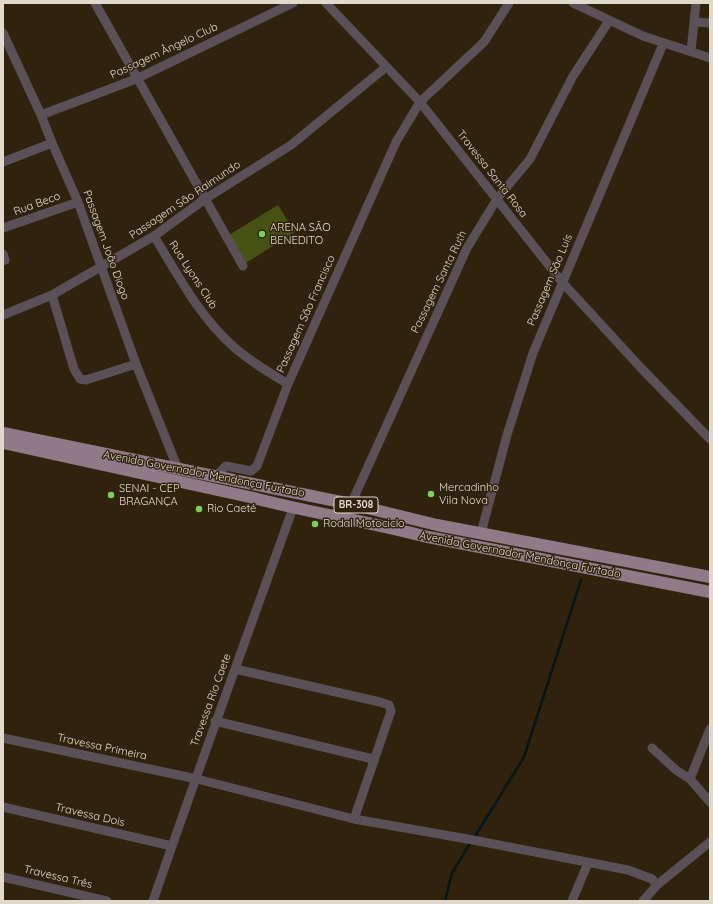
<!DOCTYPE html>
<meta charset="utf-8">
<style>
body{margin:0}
#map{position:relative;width:713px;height:904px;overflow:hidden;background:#2f230d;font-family:Quicksand,sans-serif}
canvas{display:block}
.frame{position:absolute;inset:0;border:4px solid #e1d9cc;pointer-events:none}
</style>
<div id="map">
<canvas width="713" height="904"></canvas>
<div class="frame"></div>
</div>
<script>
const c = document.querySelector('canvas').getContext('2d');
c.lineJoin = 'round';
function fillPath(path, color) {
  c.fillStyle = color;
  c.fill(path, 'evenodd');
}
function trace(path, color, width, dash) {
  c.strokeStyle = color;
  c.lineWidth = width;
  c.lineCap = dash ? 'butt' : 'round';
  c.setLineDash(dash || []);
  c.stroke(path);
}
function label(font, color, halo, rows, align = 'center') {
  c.font = font + ' Quicksand,sans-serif';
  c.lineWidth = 3;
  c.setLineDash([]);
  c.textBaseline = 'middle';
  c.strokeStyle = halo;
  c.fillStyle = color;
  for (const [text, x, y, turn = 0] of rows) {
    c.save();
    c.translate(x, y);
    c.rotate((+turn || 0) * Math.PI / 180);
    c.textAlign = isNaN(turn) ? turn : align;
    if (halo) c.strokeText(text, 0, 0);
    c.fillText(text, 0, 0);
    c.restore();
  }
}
const green = new Path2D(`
 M278,205L295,232L246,263L229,235Z`);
const stream = new Path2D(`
 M474,838L524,757L581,580
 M445,901L452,873L471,842`);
const minor = new Path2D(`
 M95,3L243,266
 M326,3L420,102L562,282L642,369L710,439
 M573,3L643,36L710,58
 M695,22L710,23
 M3,33L41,115L52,143L78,202L136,364L178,469
 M691,51L696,3
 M41,115L136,79L293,3
 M3,162L52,143
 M3,228L78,202
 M154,236C178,275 200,318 235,348C251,362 270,373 288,384
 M3,254L5,260L3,261
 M52,295L74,369L80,379L86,380L136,364
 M3,315L52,295L154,236L205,199L291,145L386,67
 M216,476L226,466L251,471L257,466L288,384L396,142L420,102L484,42L509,3
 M351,504L467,248L497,199L530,159L573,76L609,21
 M481,533L507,435L533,353L663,44
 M235,669L380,702L389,705L391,711L354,819
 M215,721L373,759
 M3,738L197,779L354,819L473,840L628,870L652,879L657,885
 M652,748L676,770L690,779L710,802
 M690,779L710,729
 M3,807L172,846
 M3,877L107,901
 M153,901C198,770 246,639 293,508
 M572,901L588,863
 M643,901L657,885L710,842`);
const primary = new Path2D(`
 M3,433L351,504L437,525L710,577
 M3,443L254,498C310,513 367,521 423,536L710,592`);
const markers = [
 [262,234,4,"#79d157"],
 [431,494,4,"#79d157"],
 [111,495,4,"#79d157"],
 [199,509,4,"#79d157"],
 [315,524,4,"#79d157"]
];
const shields = [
 [356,505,44]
];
const shieldNames = [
 ["BR-308",356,505]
];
const streetNames = [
 ["Passagem Ângelo Club",164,51,-25],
 ["Travessa Santa Rosa",492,174,52],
 ["Passagem São Raimundo",185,200,-34],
 ["Rua Beco",37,204,-20],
 ["Passagem João Diogo",106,245,70],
 ["Rua Lyons Club",193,275,57],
 ["Passagem São Luís",550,280,-67],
 ["Passagem Santa Ruth",439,282,-64],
 ["Passagem São Francisco",306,314,-66],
 ["Avenida Governador Mendonça Furtado",204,474,11],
 ["Avenida Governador Mendonça Furtado",520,555,11],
 ["Travessa Rio Caete",211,700,-70],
 ["Travessa Primeira",102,747,12],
 ["Travessa Dois",90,815,13],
 ["Travessa Três",58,877,13]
];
const poiNames = [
 ["ARENA SÃO",270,228],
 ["BENEDITO",270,241],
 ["Mercadinho",439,488],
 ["Vila Nova",439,501],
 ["SENAI - CEP",119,489],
 ["BRAGANÇA",119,502],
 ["Rio Caeté",207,509],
 ["Rodal Motociclo",323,524]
];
fillPath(green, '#465211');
trace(stream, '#041617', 2.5);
trace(minor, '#5b5057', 9);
trace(primary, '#907a88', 12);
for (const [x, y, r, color] of markers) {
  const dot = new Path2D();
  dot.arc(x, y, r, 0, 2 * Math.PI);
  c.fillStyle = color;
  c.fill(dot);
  trace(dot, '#2f230d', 1.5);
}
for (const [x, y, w] of shields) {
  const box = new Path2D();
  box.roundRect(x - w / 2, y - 8, w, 16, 3);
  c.fillStyle = '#2f230d';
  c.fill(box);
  trace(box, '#e1d9cc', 1);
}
label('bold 10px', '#e1d9cc', null, shieldNames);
label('11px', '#e1d9cc', '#2f230d', streetNames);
label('11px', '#e1d9cc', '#2f230d', poiNames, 'left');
</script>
